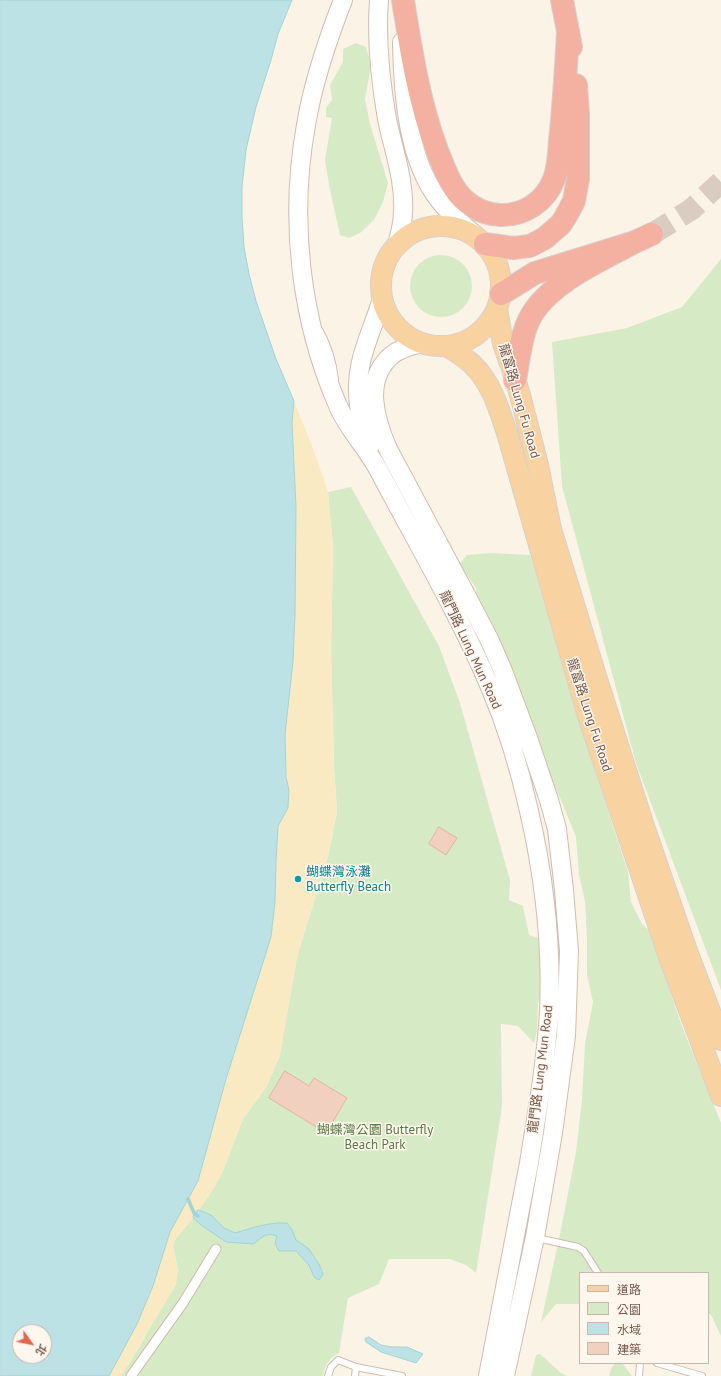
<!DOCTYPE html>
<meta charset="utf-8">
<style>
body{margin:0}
#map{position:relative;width:721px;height:1376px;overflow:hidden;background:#fcf3e7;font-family:"PT Sans","Noto Sans TC",sans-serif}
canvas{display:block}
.legend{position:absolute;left:579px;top:1272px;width:130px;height:92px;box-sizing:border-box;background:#fff7ee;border:1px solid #c8b7ad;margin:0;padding:5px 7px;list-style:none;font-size:12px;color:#75584c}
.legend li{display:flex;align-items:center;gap:8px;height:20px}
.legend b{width:20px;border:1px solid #c8b7ad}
.north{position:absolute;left:12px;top:1324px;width:40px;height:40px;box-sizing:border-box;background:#fff7ee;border:1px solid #c8b7ad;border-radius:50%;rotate:123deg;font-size:11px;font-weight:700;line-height:16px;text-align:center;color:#75584c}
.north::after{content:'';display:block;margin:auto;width:14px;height:18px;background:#e36650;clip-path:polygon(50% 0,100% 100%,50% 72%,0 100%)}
</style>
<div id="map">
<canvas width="721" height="1376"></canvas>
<ul class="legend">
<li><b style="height:5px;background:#f9d2a2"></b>道路</li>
<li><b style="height:11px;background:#d7eac6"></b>公園</li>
<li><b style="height:11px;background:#bce2e5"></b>水域</li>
<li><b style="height:11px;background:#f1d0c0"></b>建築</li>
</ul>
<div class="north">北</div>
</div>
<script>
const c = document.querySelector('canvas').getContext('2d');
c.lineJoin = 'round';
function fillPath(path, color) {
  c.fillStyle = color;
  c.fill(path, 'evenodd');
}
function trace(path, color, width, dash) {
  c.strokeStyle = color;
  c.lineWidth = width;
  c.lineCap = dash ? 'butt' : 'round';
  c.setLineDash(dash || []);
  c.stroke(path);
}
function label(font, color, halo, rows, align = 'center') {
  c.font = font + ' "PT Sans","Noto Sans TC",sans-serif';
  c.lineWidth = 3;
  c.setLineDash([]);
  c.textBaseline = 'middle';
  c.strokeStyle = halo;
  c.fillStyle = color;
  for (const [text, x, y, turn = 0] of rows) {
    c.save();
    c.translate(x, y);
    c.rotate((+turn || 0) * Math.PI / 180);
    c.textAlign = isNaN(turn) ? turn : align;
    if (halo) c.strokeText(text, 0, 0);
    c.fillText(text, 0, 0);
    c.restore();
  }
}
const green = new Path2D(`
 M356,43L366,47L371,65L365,99L370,124L388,183L383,202L374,220L360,233L349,238L340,235L329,185L325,160L332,118L326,117V108L332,100L330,85L343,62V49Z
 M410 286a31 31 0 1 1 62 0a31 31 0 1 1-62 0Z
 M721,259V990L636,763L562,486L552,342L627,328L682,307Z
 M351,487L439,646L460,703L510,880L509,900L523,906L529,935L543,940L554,962L538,1003L537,1031L534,1043L518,1026L501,1024L502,1107L476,1273L466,1265L450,1259H389L379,1284L348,1298L339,1353C328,1359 326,1364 323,1376H121L141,1344L178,1271L173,1246L176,1238L193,1218L194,1213L199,1210L210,1194L222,1173L243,1119L267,1086L298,953L328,857L337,811L334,768L331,648L333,548L328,492Z
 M491,553L530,555C538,577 542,600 551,622L597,777L628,872L631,902L642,924L650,931L681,1024L721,1123V1336L711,1315L708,1313V1273H580V1304H556L541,1322L560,1234L576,1152L582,1099L585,1044L593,1002L587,975V939L585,901L579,875L576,837L561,800L548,773L510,663L497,636L477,605L476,588L459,564L467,555Z
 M540,1354L561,1373L567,1376H531L536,1355Z
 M615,1363H622L632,1376H609L611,1369Z`);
const sand = new Path2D(`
 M294,401L314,451L328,492L333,548L331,648L334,768L337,811L328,857L298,953L280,1056L267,1086L243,1119L222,1173L210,1194L199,1210L194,1213L193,1218L176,1238L173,1246L178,1271L176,1285L121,1376H109L137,1324L153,1286L170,1232L198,1181L226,1079L271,937L275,902L276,862L278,826L288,808L289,790L286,777L285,735L290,695L295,615L296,507L292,422Z`);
const water = new Path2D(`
 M0,0H292L278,34L271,60L256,107L246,150L242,187V216L244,247L249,274L256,301L276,359L294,401L292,422L296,507L295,615L293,661L285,735L286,777L289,790L288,808L278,826L276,862L275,902L271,937L226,1079L198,1181L170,1232L153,1286L137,1324L109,1376H0ZM20,1332H44V1356H20Z
 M199,1210L211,1215L224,1228L235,1233C252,1228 269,1222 287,1223L292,1230L296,1240L309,1249L319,1264L323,1274L319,1280L314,1277L309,1265L296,1251H279L275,1244L277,1236C266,1232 262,1237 254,1244L226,1242L201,1225L193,1218L194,1213Z
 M369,1337L381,1345L392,1347H407L423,1354L416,1363L381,1352L366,1342L365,1339Z`);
const stream = new Path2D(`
 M188,1199L194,1213L198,1216`);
const building = new Path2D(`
 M439,827L457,838L446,855L429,844Z
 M285,1071L309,1086L314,1078L347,1098L326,1133L269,1098Z`);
const motorwayTunnel = new Path2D(`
 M652,234L692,209L721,182`);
const service = new Path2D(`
 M320,331C328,346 333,362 335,379
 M537,1238L578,1247L584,1251L598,1273
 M657,1363L702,1376
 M328,1376L331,1367L338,1360L356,1367L402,1376
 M355,1376L356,1367
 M639,1376L640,1363`);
const pedestrian = new Path2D(`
 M131,1376L183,1303L216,1249`);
const secondary = new Path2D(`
 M343,0C327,41 313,82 306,125C289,219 300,320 339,408C349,430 366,447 378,469C416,541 458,612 490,687C507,727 520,770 529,811C544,876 552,945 549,1012C546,1063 537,1113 529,1163C516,1234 502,1305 488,1376
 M379,0C376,40 380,79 387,119C393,149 405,180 403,212C403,223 400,234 397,245
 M402,42C403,92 407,159 439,200C450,214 463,225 476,236
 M421,343C411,346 400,348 392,355C363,379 375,419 388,449L465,593L490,641L503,671L528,738L549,800L557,829L564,890L569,951L566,1036L553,1133L535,1237L505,1376
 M369,448C360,420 354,391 361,362C366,340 376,320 382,298`);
const primary = new Path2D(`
 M381 286a60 60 0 1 1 120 0a60 60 0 1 1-120 0Z
 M497,308L503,344L512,369L520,395L538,465L551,529L596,676L644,826L687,951L721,1040
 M446,346C455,351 464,357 472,364C491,382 499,408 507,433L587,713L670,960L721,1096`);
const motorway = new Path2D(`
 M403,0C411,51 419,102 437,150C442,162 446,175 453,186C463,203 480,214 500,215C524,216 546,201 554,179C559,167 559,153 560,140C564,104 566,68 568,32
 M562,0L571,47
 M485,244L513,248L530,246L545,238L561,224L566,216L574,201L578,179V114L576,85
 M501,294L535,273L635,242L652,234
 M515,380C519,360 520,338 529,320C546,284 601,260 635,242`);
const markers = [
 [298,879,4,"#0f9aa8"]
];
const streetNames = [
 ["龍富路 Lung Fu Road",519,401,74],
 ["龍門路 Lung Mun Road",470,650,65],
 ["龍富路 Lung Fu Road",589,715,72],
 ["龍門路 Lung Mun Road",541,1069,-83]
];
const cultureNames = [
 ["蝴蝶灣泳灘",306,872],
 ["Butterfly Beach",306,887]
];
const parkNames = [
 ["蝴蝶灣公園 Butterfly",375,1130],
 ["Beach Park",375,1145]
];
fillPath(green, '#d7eac6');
fillPath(sand, '#faeac3');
fillPath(water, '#bce2e5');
trace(water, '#a2d3d7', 1);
trace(stream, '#a2d3d7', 3.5);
fillPath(building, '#f1d0c0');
trace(building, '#e3b5a0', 1);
trace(motorwayTunnel, '#daccc0', 22, [22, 11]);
trace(service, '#d0bcb0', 8);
trace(pedestrian, '#d0bcb0', 11);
trace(secondary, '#d3bbae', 20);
trace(primary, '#d8d0cd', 22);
trace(motorway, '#d8d0cd', 24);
trace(service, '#fff', 6);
trace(pedestrian, '#fff', 9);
trace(secondary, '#fff', 18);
trace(primary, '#f9d2a2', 20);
trace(motorway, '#f4b0a0', 22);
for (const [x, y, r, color] of markers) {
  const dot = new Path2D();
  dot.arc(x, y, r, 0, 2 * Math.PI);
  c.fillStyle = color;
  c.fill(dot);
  trace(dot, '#fff7ee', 1.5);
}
label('13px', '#75584c', '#fff7ee', streetNames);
label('13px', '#0d838f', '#fff7ee', cultureNames, 'left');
label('13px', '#587b44', '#fff7ee', parkNames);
</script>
